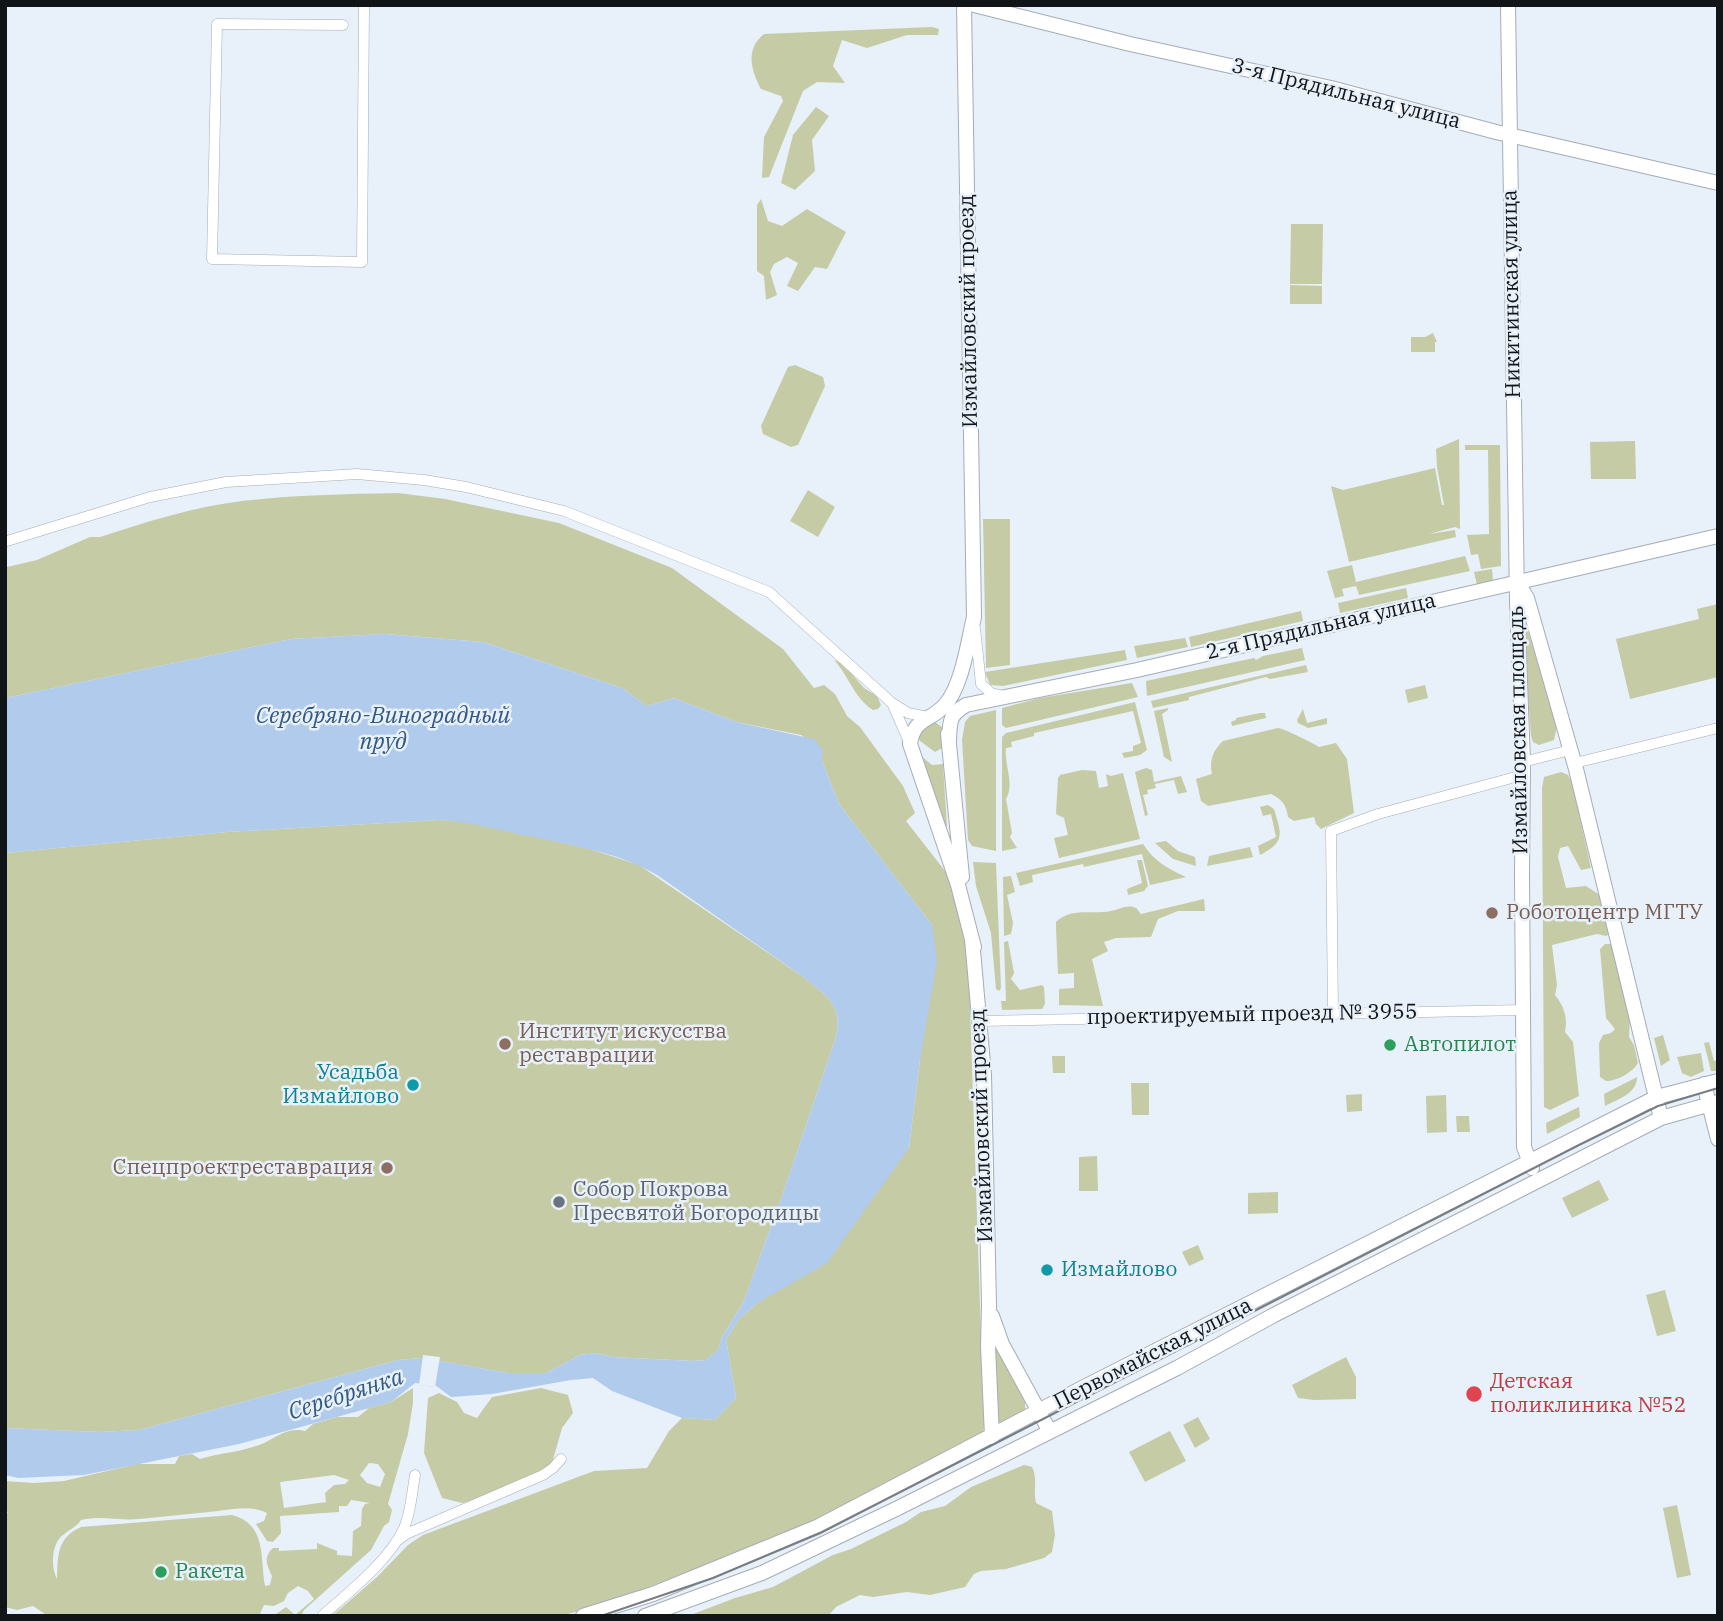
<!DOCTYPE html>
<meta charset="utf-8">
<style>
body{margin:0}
#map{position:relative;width:1723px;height:1621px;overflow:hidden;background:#e8f0fa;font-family:"IBM Plex Serif",serif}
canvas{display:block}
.frame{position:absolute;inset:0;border:7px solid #121518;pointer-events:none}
</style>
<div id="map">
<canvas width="1723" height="1621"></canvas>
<div class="frame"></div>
</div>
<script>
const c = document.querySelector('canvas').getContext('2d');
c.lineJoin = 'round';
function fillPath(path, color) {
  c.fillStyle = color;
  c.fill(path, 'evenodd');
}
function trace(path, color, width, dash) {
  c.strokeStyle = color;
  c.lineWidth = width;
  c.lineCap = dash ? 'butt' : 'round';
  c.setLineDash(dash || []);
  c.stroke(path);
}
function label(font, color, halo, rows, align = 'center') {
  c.font = font + ' "IBM Plex Serif",serif';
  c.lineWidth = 5;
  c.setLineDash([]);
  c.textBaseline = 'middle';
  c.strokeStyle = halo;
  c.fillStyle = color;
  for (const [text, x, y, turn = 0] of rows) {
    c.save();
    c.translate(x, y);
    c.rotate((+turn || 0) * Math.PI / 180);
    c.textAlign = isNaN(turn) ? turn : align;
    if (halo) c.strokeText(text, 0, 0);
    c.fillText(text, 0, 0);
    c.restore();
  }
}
const green = new Path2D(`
 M932,27L939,29L938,35H907L867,48L842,40L833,66L845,83L817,82L803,91L769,177L762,178L764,137L783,101L781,96L761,89C751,70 745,49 764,34Z
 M816,107L829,116L812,140L815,171L795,190L781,183L793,135Z
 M761,199L768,221L782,226L807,209L846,232L827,269L815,267L798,291L787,286L798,263L787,257L774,264L770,272L777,295L766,300L764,276L757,271V205Z
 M1291,224H1323L1322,284H1290Z
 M1290,285L1322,286V304H1290Z
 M1433,333L1437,342H1435V352H1411V337H1425Z
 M795,365L823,377L825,386L798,445L791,447L763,434L761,426L788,367Z
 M1459,439L1460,529L1455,527L1429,534L1455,530L1456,537L1349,562L1331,486L1343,490L1435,468L1442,505H1444L1437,467L1436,449Z
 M1635,441L1636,479H1591L1590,442Z
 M1465,445H1500L1501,566L1481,569L1478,554L1471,555L1467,535L1489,534L1488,450H1465Z
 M808,490L835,507L818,537L790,521Z
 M398,493L445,499L559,523L672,568L783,649L814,688L824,685L835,694L847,716L860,727L903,786L915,813L906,821L949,876L962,914L969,976L984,1426L983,1434L978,1439L812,1522L606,1604L560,1616H332L377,1577L408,1545L423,1535L594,1471L647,1468L669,1431L682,1418L715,1420L736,1398L726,1339L740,1318L759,1302L909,1148L920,1059L932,925L839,804L822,761V749L801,735L736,722L674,698L647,706L622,688L483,642L385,634L291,639L5,698L7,567L37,560L90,537H100C146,522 193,507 242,501C294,495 346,494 398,493Z
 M983,519H1010V665L986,668Z
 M1465,556L1470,571L1359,595L1356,586L1342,589L1344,596L1335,598L1327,571L1352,565L1356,582Z
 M1492,569L1493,581L1477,585L1474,572Z
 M1406,588L1408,598L1340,613L1338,603Z
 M1718,604V677L1630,699L1616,639L1699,619L1697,609Z
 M1301,611L1303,621L1191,647L1189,637Z
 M1526,625L1557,726L1554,740L1539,745L1533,742L1531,736L1523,627Z
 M1185,638L1188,647L1137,658L1134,646Z
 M1302,648L1305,660L1147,696L1146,681L1254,658L1256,660L1263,656Z
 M1125,650L1127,660L1003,686L990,685L985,672Z
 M834,660L843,664L864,688L877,696L881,705L878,709L873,710C854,698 849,676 834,660Z
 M1306,665L1308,672L1270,679L1266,677L1189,697V700L1153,708L1151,701Z
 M1132,683L1138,697L1006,728L1002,725V708L1040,698Z
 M1425,685L1428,698L1408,703L1405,690Z
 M1135,702L1147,750L1140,755L1124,758L1122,753L1133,751V746L1141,743L1133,711L1034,733V736L1011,742L1012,747L1006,748C1004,765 1015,784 1006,799L1012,833L1010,837L1017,848L1002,851V737L1006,733Z
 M1168,708V710L1162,714L1172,762L1164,757L1154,711Z
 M1303,709L1307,723L1327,718V724L1308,728L1298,723L1297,720Z
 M996,710V851L972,846L968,840L962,740L965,722L970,716Z
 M1260,713H1265L1266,718L1232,726L1231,722L1236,720V718Z
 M935,722L942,727L944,747L935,752L920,741L919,737L928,723Z
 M1278,728C1283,728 1315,744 1319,747L1336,743L1347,759L1354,813L1321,829L1316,824L1314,817L1294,821L1288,817C1286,805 1283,800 1271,794L1208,806L1201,801L1196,779L1212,774C1209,761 1213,750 1223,741Z
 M921,756L932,765L943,764L947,826H945Z
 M1146,768L1152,770L1154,782L1181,776L1187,792L1178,794L1174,780L1155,784L1156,788L1147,790L1148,794L1143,795L1148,815L1145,816L1135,772Z
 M1082,770L1096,771L1099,788L1108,786L1106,774L1111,776L1123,773L1140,839L1059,858L1054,838L1068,835L1064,818L1056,814L1058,778L1060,775Z
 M1561,772L1568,775L1572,783L1591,868L1581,870L1568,846L1560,848L1558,857L1566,888L1586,886L1600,895L1609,934L1606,936L1597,934L1552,945L1557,985L1555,995C1564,1006 1568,1018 1565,1032L1573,1042L1579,1096L1550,1110L1544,1107L1542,788L1544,777Z
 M1268,805L1274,809C1282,835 1285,842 1260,855L1258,846L1276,837L1271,814L1263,816L1260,807Z
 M438,820L464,821L489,826L590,849L639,865L802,976C827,996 845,1006 835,1040L780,1202L743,1303L722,1337L718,1350L706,1360L693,1361L613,1357L595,1353L580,1355L546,1373H508L439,1361L435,1387L419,1385L422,1358L398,1360L139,1430L99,1432L5,1428V853L227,832Z
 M1166,841L1178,851L1195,857L1196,866L1173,859L1155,843Z
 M1143,844C1154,861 1168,869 1186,877L1150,885L1142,854L1084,867L1083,864L1032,875L1033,882L1020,886L1016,873Z
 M1250,847L1253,857L1207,866L1209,856Z
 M1137,860H1142L1148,886L1144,891L1128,895L1127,889L1142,883Z
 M973,862L996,863L1001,988L999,991L996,989L991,933L976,886Z
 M1011,876L1015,892L1007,895L1013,923L1011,934L1004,936L1003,877Z
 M1204,899L1205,911H1178L1158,919L1151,937L1116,938L1104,942L1108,951L1092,959L1103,1006L1059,1005V989L1074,988V973L1058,974L1056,928V922C1071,907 1092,915 1111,911C1117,910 1126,905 1133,907C1138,908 1138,911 1141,914Z
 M1008,941L1014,973L1011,979L1020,990L1042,985L1044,987L1045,1004L1042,1009L1002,1010L1001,1001H1006L1004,942Z
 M1605,944H1612L1630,1017L1629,1037L1634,1045L1638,1063C1632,1073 1617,1081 1606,1081L1600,1077L1599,1043L1603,1035L1611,1033L1615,1029L1606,1018L1600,949Z
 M1663,1035L1670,1060L1661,1066L1654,1038Z
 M1709,1042L1714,1061H1718V1071H1711L1704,1043Z
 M1701,1053L1704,1071L1691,1077L1682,1073L1677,1057Z
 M1052,1056H1065V1073H1053Z
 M1637,1077C1637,1094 1618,1099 1605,1106L1604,1094Z
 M1131,1083H1149V1115H1132Z
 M1362,1094V1111L1347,1112L1346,1095Z
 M1446,1095L1447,1132L1427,1133L1426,1096Z
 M1579,1107L1580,1117L1547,1134L1546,1123Z
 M1456,1116H1469L1470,1132H1457Z
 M1097,1156L1098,1191H1079V1157Z
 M1599,1180L1609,1200L1572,1218L1562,1198Z
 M1278,1192V1213L1248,1214V1193Z
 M1198,1245L1204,1259L1189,1266L1182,1252Z
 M1665,1290L1676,1331L1657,1336L1646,1295Z
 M996,1346L1025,1400V1413L1002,1424L998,1422L993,1348Z
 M1346,1357L1356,1377V1399L1314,1400L1298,1398L1292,1385Z
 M413,1388V1403L408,1434L388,1504L392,1510L389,1522L384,1526L371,1550L304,1610L301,1616H273L286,1607L295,1615L314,1599L308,1591L298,1586L288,1593L284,1601L274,1606L264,1605L259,1616H48L33,1606L17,1610L5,1607V1514L9,1512L5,1511V1481L34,1483L64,1481L137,1464H175L179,1456L192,1454L200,1459C219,1453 241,1452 259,1445C276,1439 285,1426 305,1431L313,1424L337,1417H358L369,1408L391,1402ZM369,1463L378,1464L385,1474L380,1487L367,1483L360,1475ZM334,1475L349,1480L345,1484L334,1485L325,1493L326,1502L284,1508L280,1482ZM351,1500L370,1503L365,1504L362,1509L361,1526L353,1531L352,1556L337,1555V1551L317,1543V1549L279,1551V1548H273C263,1557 267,1565 272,1576L270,1585L265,1586C260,1558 267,1524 232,1515L81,1527C56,1538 58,1557 57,1579C51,1567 51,1544 63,1535C70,1529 76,1527 81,1520C102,1515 118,1521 139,1519C163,1517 186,1514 209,1512C229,1510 249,1504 267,1513L264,1521L256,1524L267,1541L273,1542L281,1533L280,1516L339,1512V1506H347Z
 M541,1388L568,1395L573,1413L562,1428L552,1463L532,1477L483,1498L462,1503L442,1498L424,1453L428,1398L439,1393L457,1402L464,1413L477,1418L492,1397Z
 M1198,1417L1210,1439L1195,1448L1183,1425Z
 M1170,1431L1186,1461L1145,1482L1129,1452Z
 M1024,1465L1032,1467C1038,1477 1033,1491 1036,1503L1052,1511L1055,1535L1052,1552L1044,1558L1006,1569L981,1571L974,1574L965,1587L930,1595L907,1592L873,1597L860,1595L836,1607L828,1616H688L735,1598L773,1587L833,1555L851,1549L906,1522L921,1512L945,1506L971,1487Z
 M1677,1505L1691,1575L1677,1578L1663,1508Z`);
const water = new Path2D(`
 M384,634L483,642L622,688L647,706L674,698L736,722L814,739L822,749V761L839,804L932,925L937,961L920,1059L909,1148L827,1263L759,1302L740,1318L726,1339L736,1398L715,1420L682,1418L612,1391L593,1378L571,1380L492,1394L451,1397L435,1385L415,1383L391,1402L239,1444L84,1475L18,1478L5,1475V1428L99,1432L139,1430L398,1360L423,1358L508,1373H546L580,1355L595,1353L613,1357L693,1361L706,1360L718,1350L722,1337L743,1303L780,1202L835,1040C845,1006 827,996 802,976L657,875C616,851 569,845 523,835C494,829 468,821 438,820L227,832L5,853V698L291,639Z`);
const pier = new Path2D(`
 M423,1355L440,1357L435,1387L419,1385Z`);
const street = new Path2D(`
 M343,25L217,24L212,259L362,262L364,5
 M7,541L150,497L226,482L357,474L424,480L466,487L564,511L769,592L892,703L908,713L927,717
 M975,628L981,684L991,693L1004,696
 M892,703L910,744
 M1523,762L1570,750
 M1575,763L1718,728
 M1333,1014L1331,831L1378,814L1523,775
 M981,1021L1523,1010
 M398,1540L406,1534L543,1475L553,1468L561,1459
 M322,1616C349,1592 389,1561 404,1528C411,1512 412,1492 415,1475`);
const secondary = new Path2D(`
 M964,5L974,617C968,642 962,686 945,705C930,722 914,717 910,744L958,885L974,947
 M974,5L1130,44L1331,88L1496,132L1718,183
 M1508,5L1517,601L1523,762L1522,875L1524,1147L1532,1168
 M1518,583L1527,598L1576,769L1661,1118
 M948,734L962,877
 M949,740C950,721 949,715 966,705L1137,670L1718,536
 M972,939L984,1075L989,1305L988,1346L992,1437
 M1704,1084L1718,1139
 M992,1316L1002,1344L1049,1430
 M583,1616L653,1594L817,1527L1086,1386L1657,1097L1718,1081
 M645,1616L762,1573L896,1509L1177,1368L1274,1315L1661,1118L1718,1102`);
const tram = new Path2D(`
 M601,1616L713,1578L822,1532L1579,1145L1658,1106L1718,1088`);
const markers = [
 [1492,913,7,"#8d6e63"],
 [505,1044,7,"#8d6e63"],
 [1390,1045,7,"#2e9e5b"],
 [413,1085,7,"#0f9aa8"],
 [387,1168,7,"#8d6e63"],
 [559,1202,7,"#6b7280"],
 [1047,1270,7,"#0f9aa8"],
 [1474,1394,9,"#e0444e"],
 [161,1572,7,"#2e9e5b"]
];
const streetNames = [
 ["3-я Прядильная улица",1346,94,14],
 ["Никитинская улица",1512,294,-91],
 ["Измайловский проезд",969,311,-91],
 ["2-я Прядильная улица",1321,627,-13],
 ["Измайловская площадь",1519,730,-91],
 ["проектируемый проезд № 3955",1252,1015,-1],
 ["Измайловский проезд",982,1126,-92],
 ["Первомайская улица",1153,1354,-27]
];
const educationNames = [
 ["Роботоцентр МГТУ",1506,913],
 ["Институт искусства",519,1032],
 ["реставрации",519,1056],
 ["Спецпроектреставрация",373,1168,"right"]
];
const leisureNames = [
 ["Автопилот",1404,1045],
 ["Ракета",175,1572]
];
const cultureNames = [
 ["Усадьба",399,1073],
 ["Измайлово",399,1097],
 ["Измайлово",1061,1270,"left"]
];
const worshipNames = [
 ["Собор Покрова",573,1190],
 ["Пресвятой Богородицы",573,1214]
];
const healthNames = [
 ["Детская",1490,1382],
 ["поликлиника №52",1490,1406]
];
const waterNames = [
 ["Серебряно-Виноградный",383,716],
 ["пруд",383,742],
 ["Серебрянка",346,1395,-18]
];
fillPath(green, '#c5cba5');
fillPath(water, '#b0cbec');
fillPath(pier, '#e8f0fa');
trace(street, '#a5acb6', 11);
trace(secondary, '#a5acb6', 16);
trace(street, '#fff', 10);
trace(secondary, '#fff', 14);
trace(tram, '#777d83', 2);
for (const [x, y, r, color] of markers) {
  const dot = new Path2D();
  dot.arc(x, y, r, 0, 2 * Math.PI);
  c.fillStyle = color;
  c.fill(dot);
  trace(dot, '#e8f0fa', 2.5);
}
label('21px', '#121518', '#e8f0fa', streetNames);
label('21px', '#785e54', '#e8f0fa', educationNames, 'left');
label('21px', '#27864d', '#e8f0fa', leisureNames, 'left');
label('21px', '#0d838f', '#e8f0fa', cultureNames, 'right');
label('21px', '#5b616d', '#e8f0fa', worshipNames, 'left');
label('21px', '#be3a42', '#e8f0fa', healthNames, 'left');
label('italic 23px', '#325984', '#e8f0fa', waterNames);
</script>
